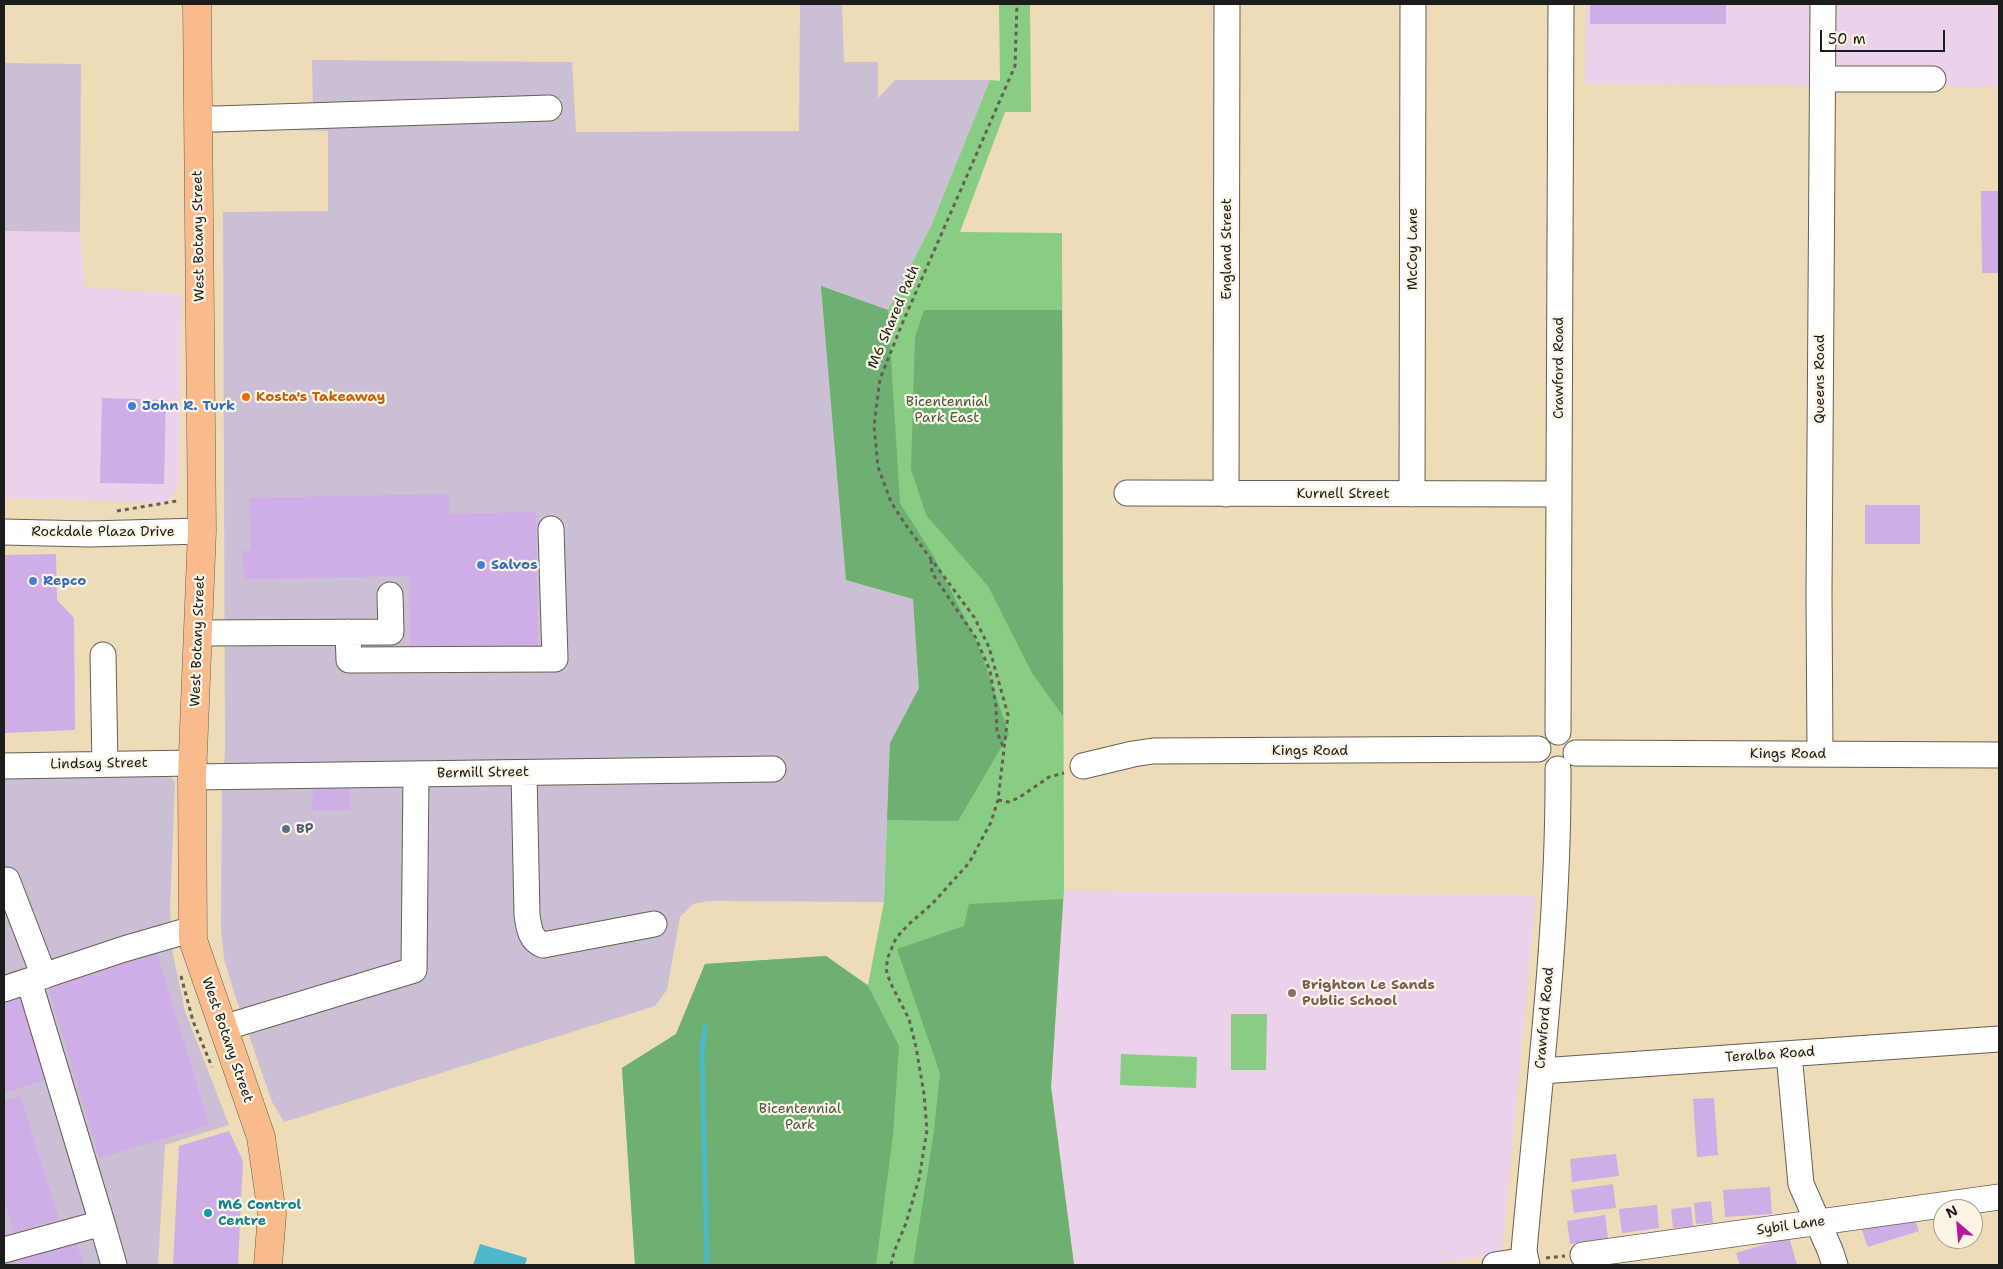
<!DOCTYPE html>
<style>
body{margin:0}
#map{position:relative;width:2003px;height:1269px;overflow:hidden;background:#eedcb9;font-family:"Shantell Sans",sans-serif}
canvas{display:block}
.frame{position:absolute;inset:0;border:5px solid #1c1c1c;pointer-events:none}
.north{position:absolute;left:1933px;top:1199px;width:50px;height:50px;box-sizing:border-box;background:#fcf5e5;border:1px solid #a29e95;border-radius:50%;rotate:333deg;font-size:14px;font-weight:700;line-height:20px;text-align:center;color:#1c1c1c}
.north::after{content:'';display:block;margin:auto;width:18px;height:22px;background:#b5179e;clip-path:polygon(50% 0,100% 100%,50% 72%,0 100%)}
.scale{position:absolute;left:1820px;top:30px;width:125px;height:22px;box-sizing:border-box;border:2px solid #1c1c1c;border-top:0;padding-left:6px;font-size:15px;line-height:18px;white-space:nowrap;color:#1c1c1c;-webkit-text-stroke:4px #fcf5e5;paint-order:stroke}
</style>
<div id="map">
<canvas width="2003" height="1269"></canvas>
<div class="frame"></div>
<div class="north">N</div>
<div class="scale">50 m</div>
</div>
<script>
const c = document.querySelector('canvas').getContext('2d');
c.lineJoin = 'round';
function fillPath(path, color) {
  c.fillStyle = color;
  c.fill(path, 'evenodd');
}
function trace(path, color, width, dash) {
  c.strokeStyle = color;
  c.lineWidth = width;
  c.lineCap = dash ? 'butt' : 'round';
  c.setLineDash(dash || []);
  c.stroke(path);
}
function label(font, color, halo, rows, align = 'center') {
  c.font = font + ' "Shantell Sans",sans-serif';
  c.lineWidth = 4.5;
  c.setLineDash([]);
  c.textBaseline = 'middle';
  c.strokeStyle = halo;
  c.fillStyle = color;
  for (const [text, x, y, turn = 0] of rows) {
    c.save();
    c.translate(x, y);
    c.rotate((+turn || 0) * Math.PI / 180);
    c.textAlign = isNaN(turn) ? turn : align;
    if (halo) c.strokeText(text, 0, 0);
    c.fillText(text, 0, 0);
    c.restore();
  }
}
const built = new Path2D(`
 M1586,4H1999V87L1585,84Z
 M4,231L80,232L85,287L181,294L179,484L167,503L4,498Z
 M1064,891L1536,895L1502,1254L1426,1265H1074L1051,1087Z`);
const industrial = new Path2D(`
 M800,4H842L844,62H878V98L895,80H990L931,226L888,310L821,286L846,580L913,599L919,688L890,743L884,902L708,901L693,904L680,917L667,990L655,1006L284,1122L272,1102L234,992L224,959L221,928L222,789L225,751L223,212L328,211V131L222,128L313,112L312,60L572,62L576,132L799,131Z
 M4,63L81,64L80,232L4,231Z
 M168,774L175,782L170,910L173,954L185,1011L229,1125L165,1145L158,1265H4V776Z`);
const green = new Path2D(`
 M999,4H1030L1031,112H1005L960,232L1062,233L1064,891L1051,1087L1074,1265H635L622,1068L676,1034L705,964L826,956L868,985L884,902L890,743L919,688L913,599L846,580L821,286L888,310L931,226L990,80L1000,81Z
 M1231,1014H1267L1266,1070H1231Z
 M1121,1054L1197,1057L1196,1088L1120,1085Z`);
const forest = new Path2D(`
 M821,286L888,310L900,503L933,555L978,644L1009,734L958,821L887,820L890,743L919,688L913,599L846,580Z
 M924,310H1062L1063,716L1032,673L988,586L926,515L911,469L915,337Z
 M1063,899L1051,1087L1074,1265H913L934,1131L940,1073L897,949L964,926L969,904Z
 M826,956L868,986L899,1046L893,1135L876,1265H635L622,1068L676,1034L705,964Z`);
const water = new Path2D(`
 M480,1244L527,1258L525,1265H473Z`);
const stream = new Path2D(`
 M705,1027L702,1052L707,1265`);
const building = new Path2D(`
 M1590,4H1726V24H1590Z
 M1981,191H1999V273H1982Z
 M102,398L166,400L164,484L100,483Z
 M449,494V514L536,512L538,658L411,660L409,576L244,579L243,551L251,550L249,498Z
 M1865,505H1920V544H1865Z
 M56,554L57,600L74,618L75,730L4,733V555Z
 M313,788H350V810H312Z
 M155,947L209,1125L99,1158L46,980Z
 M24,990L51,1078L4,1093V997Z
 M20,1096L59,1219L14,1233L4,1200V1101Z
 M1714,1098L1718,1155L1697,1157L1693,1099Z
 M229,1131L243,1161L238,1265H173L179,1146Z
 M1616,1154L1619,1176L1572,1182L1570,1159Z
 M1613,1184L1616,1208L1574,1213L1571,1190Z
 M1770,1187L1772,1214L1725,1217L1723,1190Z
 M1711,1201L1713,1223L1696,1224L1694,1203Z
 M1657,1205L1659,1228L1622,1233L1619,1209Z
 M1691,1207L1693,1226L1673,1228L1671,1209Z
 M1605,1215L1608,1239L1570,1244L1567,1221Z
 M1914,1217L1919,1231L1868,1247L1859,1222L1881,1218L1883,1226Z
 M74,1236L84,1265H4V1258Z
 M1789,1237L1797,1265H1740L1736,1253Z`);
const path = new Path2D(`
 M117,511L177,501
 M931,560L932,573L976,638L990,671L996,706L997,732L1004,749
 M998,800L1009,802L1020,797L1049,777L1064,773
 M181,976L193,1021L212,1067
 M1546,1258L1565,1256
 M891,1265L894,1252L906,1223L919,1179L927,1130L924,1094L916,1047L909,1019L890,982L886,969L888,957L896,938L909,924L932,904L969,863L991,822L998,800L1008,715L989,647L974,617L905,524L891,502L878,467L874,426L880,379L902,324L1015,66L1017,4`);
const minor = new Path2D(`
 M1823,79H1933
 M198,118L216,119L549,108
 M1127,493L1558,494
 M1226,494L1227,4
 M1412,494L1413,4
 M4,532L89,534L202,531
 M348,632L349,660L555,659L551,529
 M199,633L391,632L390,595
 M103,655L105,764
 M1558,732L1561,4
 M1576,753L1999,755
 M1820,754L1819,593L1823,4
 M4,766L194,763
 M1083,766L1133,754L1153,751L1538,749
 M524,773L527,915C529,928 530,940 543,945L654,924
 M192,777L773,769
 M7,880L44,976
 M29,981L102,1223
 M4,989L124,949L193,929
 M223,1028L414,970L416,774
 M1789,1054L1801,1184L1830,1250L1835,1265
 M1541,1071L1999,1039
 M4,1250L102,1223L114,1265
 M1583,1255L1999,1197
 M1495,1265L1526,1260
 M1527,1265L1524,1251C1538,1091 1559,930 1558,769`);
const major = new Path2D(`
 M197,4L202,531L192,777L193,940L261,1137L272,1214L268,1265`);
const markers = [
 [246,397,5,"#e8710a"],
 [132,406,5,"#3f7fe0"],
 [481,565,5,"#3f7fe0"],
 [33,581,5,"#3f7fe0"],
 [286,829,5,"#5c6f8a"],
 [1292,993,5,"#8d6e63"],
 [208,1213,5,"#0f9aa8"]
];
const streetNames = [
 ["West Botany Street",199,236,-91],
 ["England Street",1227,249,-90],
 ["McCoy Lane",1413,249,-90],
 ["M6 Shared Path",894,317,-67],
 ["Crawford Road",1559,368,-90],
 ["Queens Road",1820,379,-90],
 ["Kurnell Street",1343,494],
 ["Rockdale Plaza Drive",103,532],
 ["West Botany Street",198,641,-88],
 ["Kings Road",1310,751],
 ["Kings Road",1788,754],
 ["Lindsay Street",99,764,-1],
 ["Bermill Street",483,773,-1],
 ["Crawford Road",1545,1018,-85],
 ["West Botany Street",227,1040,71],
 ["Teralba Road",1770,1055,-4],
 ["Sybil Lane",1791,1226,-8]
];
const foodNames = [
 ["Kosta's Takeaway",256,397]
];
const parkNames = [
 ["Bicentennial",947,402],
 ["Park East",947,418],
 ["Bicentennial",800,1109],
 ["Park",800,1125]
];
const shopNames = [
 ["John R. Turk",142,406],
 ["Salvos",491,565],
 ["Repco",43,581]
];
const serviceNames = [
 ["BP",296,829]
];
const educationNames = [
 ["Brighton Le Sands",1302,985],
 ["Public School",1302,1001]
];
const cultureNames = [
 ["M6 Control",218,1205],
 ["Centre",218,1221]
];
fillPath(built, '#ecd1ea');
fillPath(industrial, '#cbbfd5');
fillPath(green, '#89cc84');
fillPath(forest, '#6eb072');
fillPath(water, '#4db8ca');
trace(stream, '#4db8ca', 5);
fillPath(building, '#cfade7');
trace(minor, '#665f53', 27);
trace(major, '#665f53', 29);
trace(path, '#665f53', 3, [4, 4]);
trace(minor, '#fff', 25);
trace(major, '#fabb8c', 28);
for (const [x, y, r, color] of markers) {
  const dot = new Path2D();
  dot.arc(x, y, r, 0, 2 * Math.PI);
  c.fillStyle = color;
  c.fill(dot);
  trace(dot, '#fcf5e5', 2);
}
label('14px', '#1c1c1c', '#fcf5e5', streetNames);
label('bold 14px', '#c56008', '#fcf5e5', foodNames, 'left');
label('14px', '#425a40', '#fcf5e5', parkNames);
label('bold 14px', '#366cbe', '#fcf5e5', shopNames, 'left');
label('bold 14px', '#4e5e75', '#fcf5e5', serviceNames, 'left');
label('bold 14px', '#785e54', '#fcf5e5', educationNames, 'left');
label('bold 14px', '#0d838f', '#fcf5e5', cultureNames, 'left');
</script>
